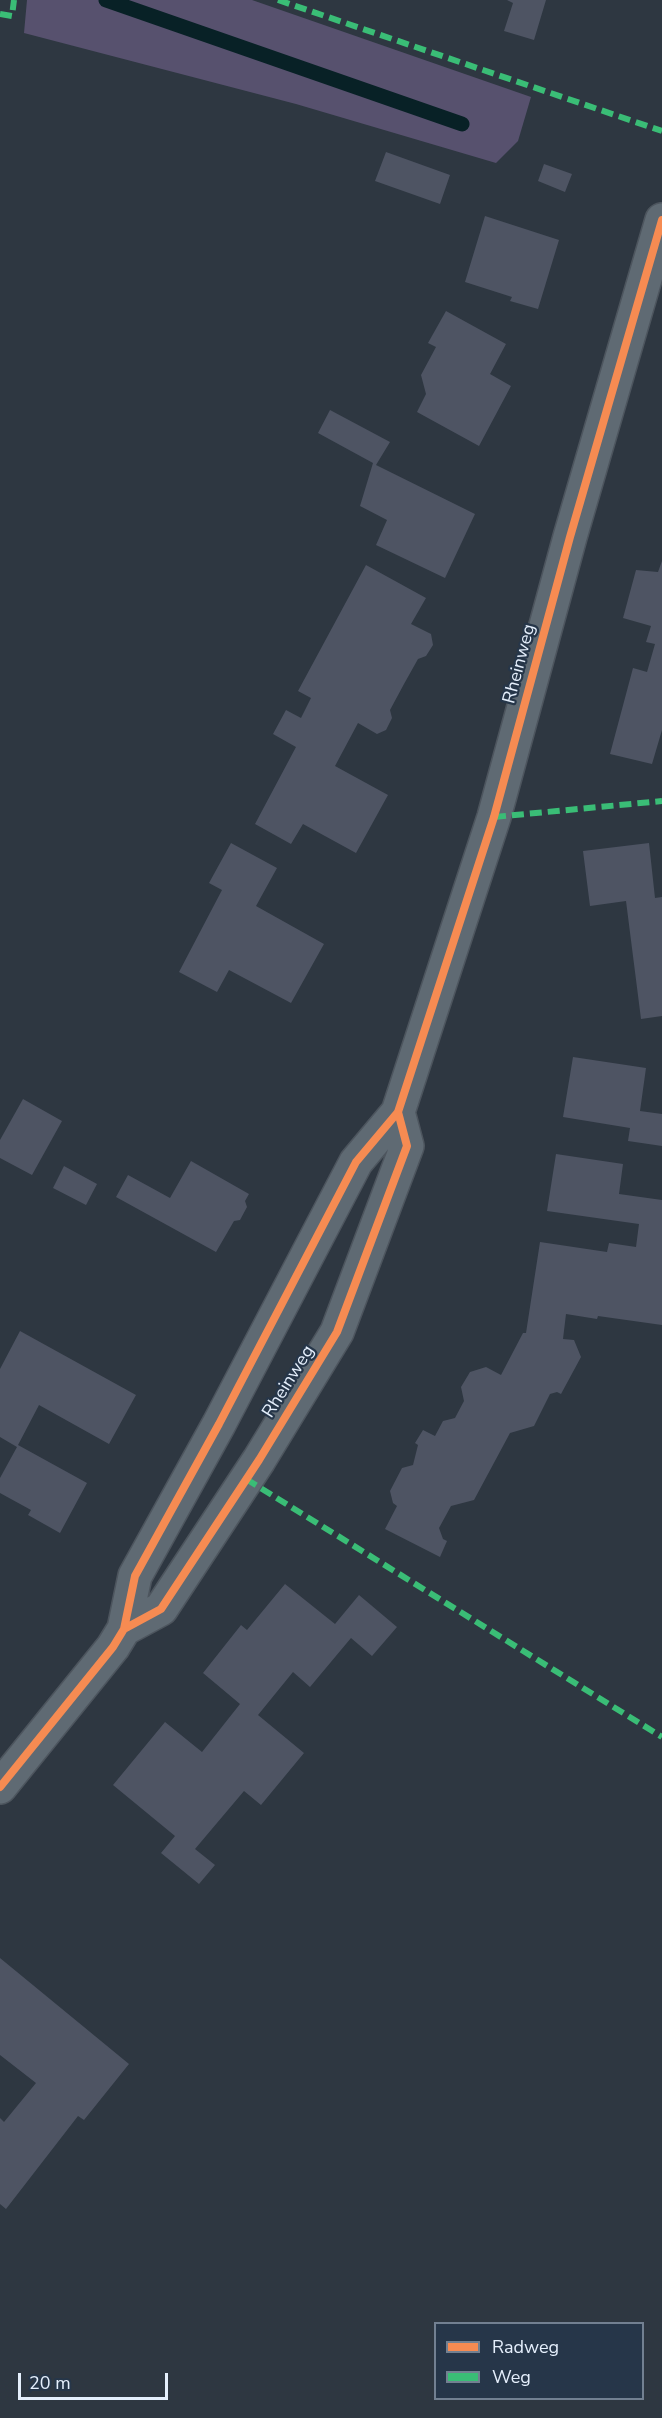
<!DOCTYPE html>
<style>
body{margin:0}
#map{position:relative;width:662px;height:2418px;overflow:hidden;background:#2e3741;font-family:"Nunito Sans",sans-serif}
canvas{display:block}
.legend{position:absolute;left:434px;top:2322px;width:210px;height:78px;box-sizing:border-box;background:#263649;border:2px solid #728091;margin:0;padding:8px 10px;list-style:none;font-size:18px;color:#e5effc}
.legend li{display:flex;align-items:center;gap:12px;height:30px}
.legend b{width:30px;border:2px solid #728091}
.scale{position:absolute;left:18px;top:2373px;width:150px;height:27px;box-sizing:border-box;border:3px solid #e5effc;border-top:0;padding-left:8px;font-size:18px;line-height:21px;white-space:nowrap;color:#e5effc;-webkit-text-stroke:4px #263649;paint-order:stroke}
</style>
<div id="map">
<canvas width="662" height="2418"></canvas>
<ul class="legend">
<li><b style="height:8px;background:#f68b52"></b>Radweg</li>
<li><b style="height:8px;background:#3abd76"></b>Weg</li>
</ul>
<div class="scale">20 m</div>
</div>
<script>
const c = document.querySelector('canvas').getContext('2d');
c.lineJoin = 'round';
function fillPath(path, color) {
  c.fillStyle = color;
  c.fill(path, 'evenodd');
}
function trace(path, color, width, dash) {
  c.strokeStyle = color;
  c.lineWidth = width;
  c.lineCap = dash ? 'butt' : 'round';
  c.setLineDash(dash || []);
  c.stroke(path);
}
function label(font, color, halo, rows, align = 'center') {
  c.font = font + ' "Nunito Sans",sans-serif';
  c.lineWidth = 4.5;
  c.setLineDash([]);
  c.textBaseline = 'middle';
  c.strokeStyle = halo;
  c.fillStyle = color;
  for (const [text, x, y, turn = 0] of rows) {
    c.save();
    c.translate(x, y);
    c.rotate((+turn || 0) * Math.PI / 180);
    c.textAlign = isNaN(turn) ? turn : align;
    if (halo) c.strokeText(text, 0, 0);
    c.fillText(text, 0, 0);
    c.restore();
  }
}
const green = new Path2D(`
 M27,0H252L531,97L518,141L496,163L296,104L24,33Z`);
const stream = new Path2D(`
 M106,0L462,124`);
const building = new Path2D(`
 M507,0H546L534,40L504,31L513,3Z
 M386,152L450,175L440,204L375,181Z
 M544,164L572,174L565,192L538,181Z
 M485,216L559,240L538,309L510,301L512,297L465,282Z
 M446,311L506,344L490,374L511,386L479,446L417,412L426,394L421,375L436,347L428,343Z
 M330,410L390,442L376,465L475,514L445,578L376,545L387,520L360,506L373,463L318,433Z
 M662,561V730L652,764L610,754L633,668L647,672L655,644L646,642L651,626L623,618L636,570L658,572Z
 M366,565L426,598L411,624L431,634L433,645L426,656L418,659L404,684L390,710L392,718L386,730L377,734L358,723L335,766L388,795L356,853L303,824L291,844L255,824L296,747L273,734L286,710L301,718L311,698L298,691Z
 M231,843L277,868L256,906L324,944L291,1003L229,970L217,992L179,972L222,890L209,883Z
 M649,843L655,898L662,897V1016L641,1019L626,901L590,906L583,851Z
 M573,1057L646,1068L640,1111L662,1114V1146L628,1141L630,1128L563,1117Z
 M23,1099L62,1121L32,1175L0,1158V1140Z
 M556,1154L623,1164L619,1194L662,1200V1325L598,1316L597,1319L566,1314L563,1339L574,1340L581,1357L561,1394L557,1392L550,1394L534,1426L510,1433L474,1500L451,1506L439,1528L443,1539L447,1541L440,1557L385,1529L397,1506L393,1503L390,1491L402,1468L413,1465L418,1445L415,1443L423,1430L435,1436L443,1421L455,1418L464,1401L461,1387L470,1372L486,1367L501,1375L523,1333H526L540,1242L607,1252L609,1243L636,1247L639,1224L547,1211Z
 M191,1161L249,1194L245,1201L247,1207L240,1220L234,1221L216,1252L116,1197L128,1175L170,1198Z
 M64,1166L97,1184L86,1205L53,1188Z
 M20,1331L136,1395L109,1444L39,1405L18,1445L87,1483L60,1533L28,1515L31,1510L0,1493V1478L17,1447L0,1437V1369Z
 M285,1584L335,1624L359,1595L397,1627L372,1656L351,1638L310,1687L293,1672L258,1715L304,1753L261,1805L244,1791L195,1849L215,1865L199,1884L161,1853L175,1836L113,1785L165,1722L202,1752L240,1704L203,1673L241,1625L247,1630Z
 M0,1958L129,2064L84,2120L78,2116L6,2209L0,2204V2118L4,2122L36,2083L0,2055Z`);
const secondary = new Path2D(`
 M124,1629L161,1609L259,1460L337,1332L407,1146L398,1112
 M0,1787L113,1647L124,1629L135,1576L219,1424L356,1162L398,1112L494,817L570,537L662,220`);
const quiet = new Path2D(`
 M278,0L662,131
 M0,14L12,16L14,0
 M494,817L662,801
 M246,1479L662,1737`);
const cycleway = new Path2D(`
 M124,1629L161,1609L259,1460L337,1332L407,1146L398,1112
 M0,1787L113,1647L124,1629L135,1576L219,1424L356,1162L398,1112L494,817L570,537L662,220`);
const streetNames = [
 ["Rheinweg",520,664,-75],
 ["Rheinweg",289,1382,-58]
];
fillPath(green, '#57516e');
trace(stream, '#082126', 15);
fillPath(building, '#4e5463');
trace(secondary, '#4d555e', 36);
trace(secondary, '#5f6a73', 33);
trace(quiet, '#3abd76', 6, [12, 6]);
trace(cycleway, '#f68b52', 8);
label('18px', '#e5effc', '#263649', streetNames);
</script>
